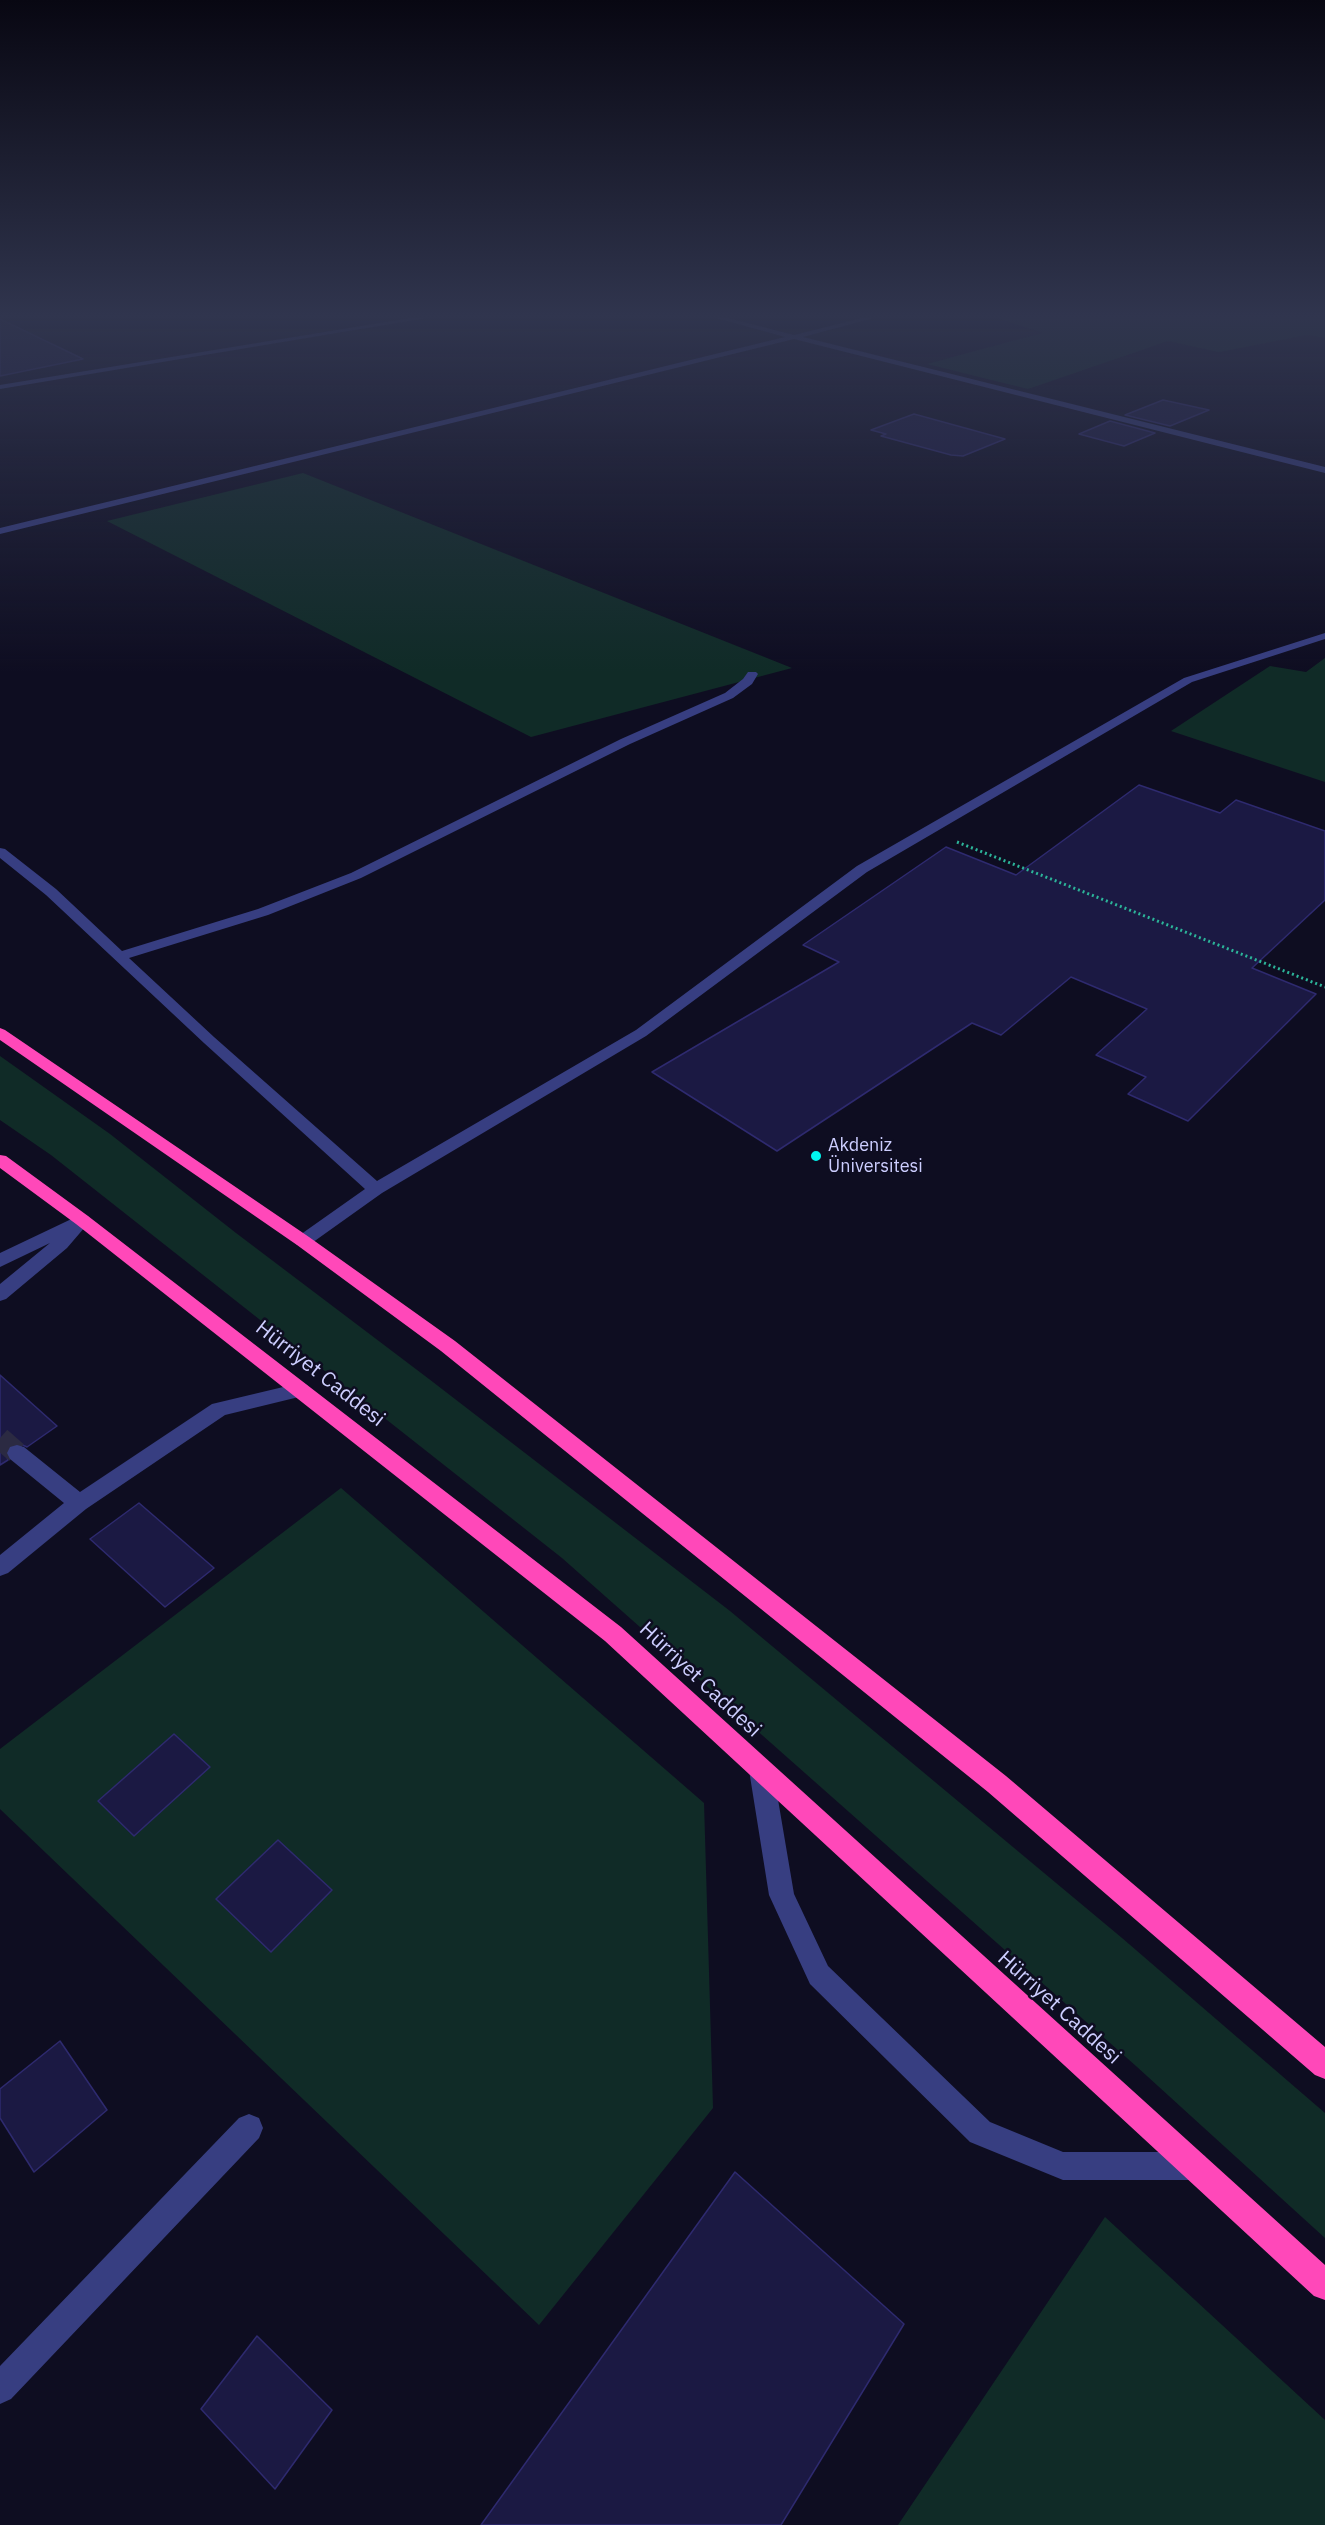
<!DOCTYPE html>
<meta charset="utf-8">
<style>
body{margin:0}
canvas{display:block;background:#0e0d21}
</style>
<canvas width="1325" height="2525"></canvas>
<script>
const c = document.querySelector('canvas').getContext('2d');
c.lineJoin = 'round';
function fillPath(path, color) {
  c.fillStyle = color;
  c.fill(path, 'evenodd');
}
function trace(path, color, width, dash) {
  c.strokeStyle = color;
  c.lineWidth = width;
  c.lineCap = dash ? 'butt' : 'round';
  c.setLineDash(dash || []);
  c.stroke(path);
}
function label(font, color, halo, rows, align = 'center') {
  c.font = font + ' "IBM Plex Sans",sans-serif';
  c.lineWidth = 5;
  c.setLineDash([]);
  c.textBaseline = 'middle';
  c.strokeStyle = halo;
  c.fillStyle = color;
  for (const [text, x, y, turn = 0] of rows) {
    c.save();
    c.translate(x, y);
    c.rotate((+turn || 0) * Math.PI / 180);
    c.textAlign = isNaN(turn) ? turn : align;
    if (halo) c.strokeText(text, 0, 0);
    c.fillText(text, 0, 0);
    c.restore();
  }
}
const green = new Path2D(`
 M998,318H1325V338L1307,335L1219,352L1168,341L1028,389L927,364L1042,333Z
 M303,473L792,668L531,737L107,521Z
 M1325,658V782L1171,731L1270,666L1306,672Z
 M0,1056L110,1134L236,1233L429,1379L730,1611L1122,1938L1325,2113V2238L1136,2066L562,1558L51,1155L0,1120Z
 M341,1488L704,1803L713,2108L539,2325L0,1809V1749Z
 M1105,2217L1325,2420V2525H898Z`);
const building = new Path2D(`
 M0,319L83,359L0,376Z
 M1163,400L1209,410L1170,426L1125,415Z
 M914,414L1005,439L963,456L951,455L881,436L886,434L871,430Z
 M1110,421L1155,433L1124,446L1079,434Z
 M1139,785L1220,813L1236,800L1325,831V900L1252,968L1316,994L1188,1121L1128,1094L1146,1077L1096,1055L1147,1009L1071,977L1001,1035L972,1023L777,1151L652,1072L839,962L803,945L946,847L1016,875Z
 M0,1375L57,1426L27,1447L18,1443L9,1445L5,1452L8,1460L0,1465Z
 M139,1503L214,1568L165,1607L90,1539Z
 M174,1734L210,1767L134,1836L98,1801Z
 M278,1840L332,1890L271,1952L216,1899Z
 M60,2041L107,2110L34,2172L0,2118V2089Z
 M735,2172L904,2324L781,2525H481Z
 M257,2336L332,2410L275,2489L201,2409Z`);
const minorTunnel = new Path2D(`
 M0,1438L17,1453`);
const path = new Path2D(`
 M957,842L1325,987`);
const minor = new Path2D(`
 M410,318H427L0,389V385Z
 M716,318H728L794,335L862,318H874L803,337L1325,467V473L794,339L0,534V528L785,337Z
 M1325,633V639L1192,682L867,872L646,1036L382,1193L309,1245H297L294,1241L297,1237L365,1189L204,1043L46,895L0,858V848L5,849L56,889L122,951L258,909L351,873L621,739L725,693L743,679L748,672H756L758,674L752,684L733,698L630,744L361,878L268,915L129,958L214,1037L377,1181L636,1030L857,866L1184,678Z
 M82,1214L88,1216L91,1220L67,1248L6,1299L0,1301V1284L50,1243L0,1267V1253Z
 M300,1383L307,1385L310,1390L307,1395L225,1415L86,1509L8,1573L0,1576V1555L64,1503L10,1459L7,1453L10,1447L17,1445L24,1447L80,1492L212,1404Z
 M761,1759L769,1762L773,1770L794,1894L828,1966L990,2122L1063,2152H1195L1205,2156L1209,2166L1205,2176L1195,2180H1063L970,2142L810,1984L769,1895L749,1770L753,1762Z
 M249,2114L259,2118L263,2128L259,2138L11,2399L0,2404V2366L239,2118Z`);
const highway = new Path2D(`
 M0,1028L5,1030L309,1237L455,1341L1006,1776L1325,2047V2079L1315,2075L988,1792L441,1351L297,1245L0,1040Z
 M0,1155L6,1156L88,1216L621,1627L1325,2265V2300L1314,2296L605,1641L76,1224L0,1168Z`);
const markers = [
 [816,1156,6,"#00f8ef"]
];
const poiNames = [
 ["Akdeniz",828,1146],
 ["Üniversitesi",828,1167]
];
const nearStreetnames = [
 ["Hürriyet Caddesi",320,1374,38],
 ["Hürriyet Caddesi",700,1680,43],
 ["Hürriyet Caddesi",1059,2008,42]
];
fillPath(green, '#102b27');
fillPath(building, '#1b1943');
trace(building, '#2e2a6f', 1.5);
trace(minorTunnel, '#2b2a42', 22, [22, 11]);
trace(path, '#2cb499', 3, [2, 3]);
fillPath(minor, '#373e81');
fillPath(highway, '#ff48b9');
const sky = c.createLinearGradient(0, 0, 0, 672);
sky.addColorStop(0, '#080712');
sky.addColorStop(0.47, '#30354e');
sky.addColorStop(1, '#30354e00');
c.fillStyle = sky;
c.fillRect(0, 0, 1325, 672);
for (const [x, y, r, color] of markers) {
  const dot = new Path2D();
  dot.arc(x, y, r, 0, 2 * Math.PI);
  c.fillStyle = color;
  c.fill(dot);
  trace(dot, '#0e0d21', 2);
}
label('18px', '#cdceff', '#0e0d21', poiNames, 'left');
label('21px', '#cdceff', '#0e0d21', nearStreetnames);
</script>
